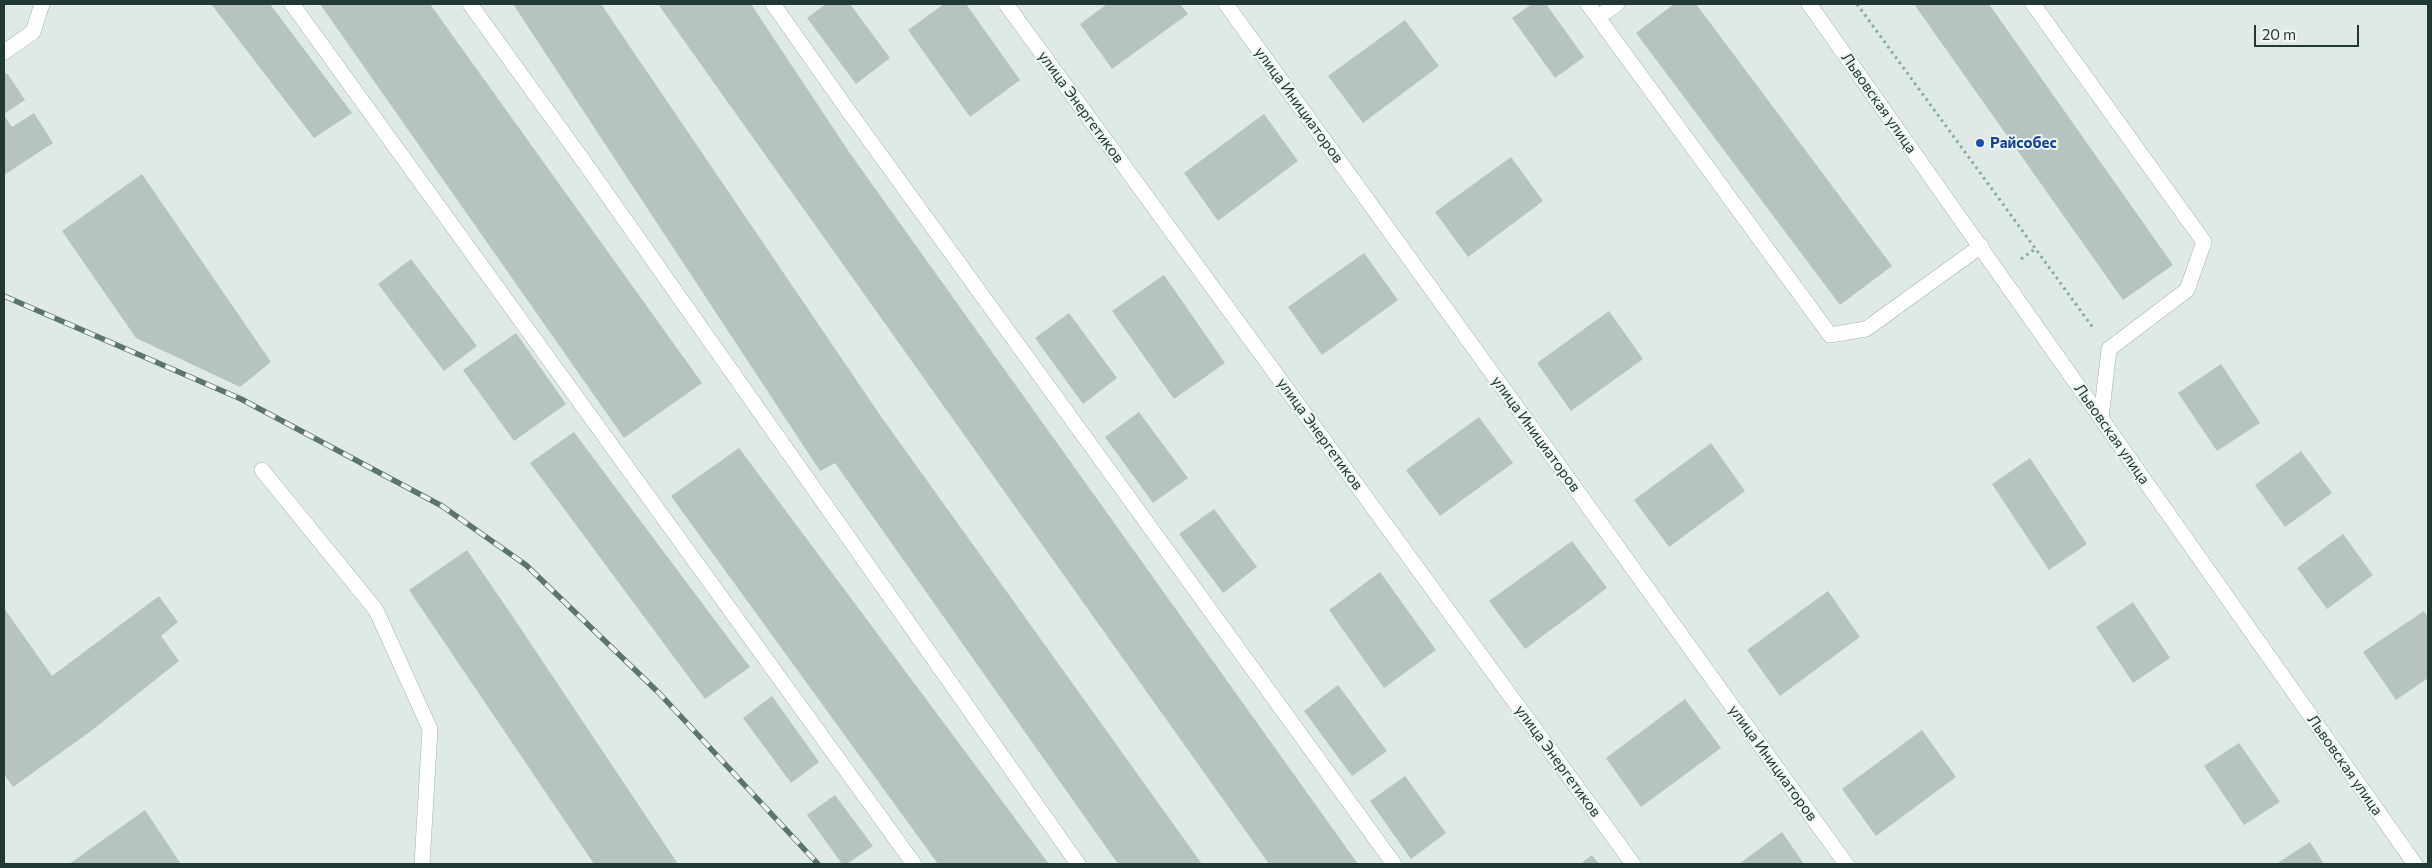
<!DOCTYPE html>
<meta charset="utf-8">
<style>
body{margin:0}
#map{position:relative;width:2432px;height:868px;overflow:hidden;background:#dfeae6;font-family:Commissioner,sans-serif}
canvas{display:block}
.frame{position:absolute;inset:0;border:5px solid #213834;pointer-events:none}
.scale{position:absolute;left:2254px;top:25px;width:105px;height:22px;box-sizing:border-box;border:2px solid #213834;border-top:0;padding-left:6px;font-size:15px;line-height:18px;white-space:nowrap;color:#213834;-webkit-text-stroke:4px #eff6f3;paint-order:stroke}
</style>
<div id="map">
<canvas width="2432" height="868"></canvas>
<div class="frame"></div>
<div class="scale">20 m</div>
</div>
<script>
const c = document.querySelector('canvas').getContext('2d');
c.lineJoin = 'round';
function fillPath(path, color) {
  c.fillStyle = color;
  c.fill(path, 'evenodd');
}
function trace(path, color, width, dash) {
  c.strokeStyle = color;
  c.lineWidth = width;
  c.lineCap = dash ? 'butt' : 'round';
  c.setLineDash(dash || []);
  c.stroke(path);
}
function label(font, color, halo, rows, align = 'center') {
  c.font = font + ' Commissioner,sans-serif';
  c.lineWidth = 4;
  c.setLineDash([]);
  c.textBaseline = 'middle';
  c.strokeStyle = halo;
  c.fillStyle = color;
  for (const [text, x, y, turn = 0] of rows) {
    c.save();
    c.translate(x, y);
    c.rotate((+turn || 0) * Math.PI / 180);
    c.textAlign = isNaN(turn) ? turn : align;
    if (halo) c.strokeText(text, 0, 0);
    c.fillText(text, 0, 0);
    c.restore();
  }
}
const building = new Path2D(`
 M211,4H270L352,113L314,138Z
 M320,4H430L702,383L624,438Z
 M513,4H601L880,415L1202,864H1118L835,463L820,471Z
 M658,4H751L849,152L1358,864H1269Z
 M826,4H850L890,58L856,84L807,18Z
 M944,4H966L1020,80L970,117L908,30Z
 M1107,4H1180L1188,14L1112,69L1080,24Z
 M1532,4H1546L1584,57L1555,78L1512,18Z
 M1674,4H1696L1892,266L1840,305L1636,33Z
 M1914,4H1989L2173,265L2123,300Z
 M1405,20L1439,66L1363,123L1328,76Z
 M7,73L25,100L4,114V75Z
 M34,113L53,143L4,175V115L12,127Z
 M1264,114L1298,161L1218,221L1184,173Z
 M1511,157L1543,201L1468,257L1435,212Z
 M142,174L271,362L240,387L136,338L62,231Z
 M1364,253L1398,300L1322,355L1288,307Z
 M411,259L477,346L444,371L378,284Z
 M1164,275L1225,363L1174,399L1112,311Z
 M1609,311L1643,359L1571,411L1537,363Z
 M1069,313L1117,378L1083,404L1035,338Z
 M516,333L566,404L514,441L463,370Z
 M2221,364L2260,423L2217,451L2178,393Z
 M1139,412L1188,478L1153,503L1105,437Z
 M1479,417L1513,463L1440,516L1406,470Z
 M574,432L750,667L705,699L530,463Z
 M1711,443L1745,491L1669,547L1634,500Z
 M739,448L1049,864H938L671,496Z
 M2301,451L2332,493L2285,527L2255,485Z
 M2030,458L2087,544L2049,570L1992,484Z
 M1214,509L1257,567L1223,593L1179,534Z
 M2343,534L2373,575L2327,609L2297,568Z
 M1572,541L1607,588L1525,649L1489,601Z
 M467,550L509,611L678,864H594L409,590Z
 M1380,572L1436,650L1384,688L1329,610Z
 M1828,591L1860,637L1780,696L1747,650Z
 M159,596L178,622L161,636L179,661L91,731L13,787L4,774V608L52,676Z
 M2133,602L2170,658L2133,683L2096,627Z
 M2424,611L2428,618V678L2396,700L2363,652Z
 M1338,685L1387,751L1352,776L1304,711Z
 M772,696L819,762L791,783L743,718Z
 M1685,699L1721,748L1641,807L1606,758Z
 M1922,730L1956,777L1876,836L1842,789Z
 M2239,743L2280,802L2244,825L2204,766Z
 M1405,776L1446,833L1411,859L1370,801Z
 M835,795L873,846L847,864H842L807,815Z
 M145,810L181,864H69Z
 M1782,832L1804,864H1739Z
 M2310,842L2324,864H2276Z
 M1592,855L1599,864H1580Z`);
const path = new Path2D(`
 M1857,4L2094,329
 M2021,259L2035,249`);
const service = new Path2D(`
 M292,4L914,864
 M470,4L587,166L1078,864
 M773,4L847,109L1394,864
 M1588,4L1830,335L1866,329L1981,246
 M2033,4L2204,242L2187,290L2109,349L2101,418
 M1598,17L1617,4
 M4,52L33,32L42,4
 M262,470L376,610L430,729L422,864`);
const minor = new Path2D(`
 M1006,4L1633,864
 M1226,4L1846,864
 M1809,4L2415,864`);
const rail = new Path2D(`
 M4,296L241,399L442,506L526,565L659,693L818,864`);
const markers = [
 [1980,143,5,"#1a4fb4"]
];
const streetNames = [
 ["Львовская улица",1879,103,55],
 ["улица Инициаторов",1299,105,54],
 ["улица Энергетиков",1081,107,54],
 ["улица Энергетиков",1320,434,54],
 ["улица Инициаторов",1536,434,54],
 ["Львовская улица",2112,434,55],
 ["улица Энергетиков",1558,761,54],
 ["улица Инициаторов",1773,763,54],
 ["Львовская улица",2345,765,55]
];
const transitNames = [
 ["Райсобес",1990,143]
];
fillPath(building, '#b5c4bf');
trace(service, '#a2b1ad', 16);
trace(minor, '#a2b1ad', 16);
trace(path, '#81aba2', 3, [2.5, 4]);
trace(service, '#fff', 15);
trace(minor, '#fff', 15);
trace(rail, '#5b7470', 5.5);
trace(rail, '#eff6f3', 4, [11]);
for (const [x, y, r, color] of markers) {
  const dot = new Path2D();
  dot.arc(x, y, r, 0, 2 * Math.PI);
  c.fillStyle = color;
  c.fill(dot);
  trace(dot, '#eff6f3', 2);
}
label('15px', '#213834', '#eff6f3', streetNames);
label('bold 15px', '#164399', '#eff6f3', transitNames, 'left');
</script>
